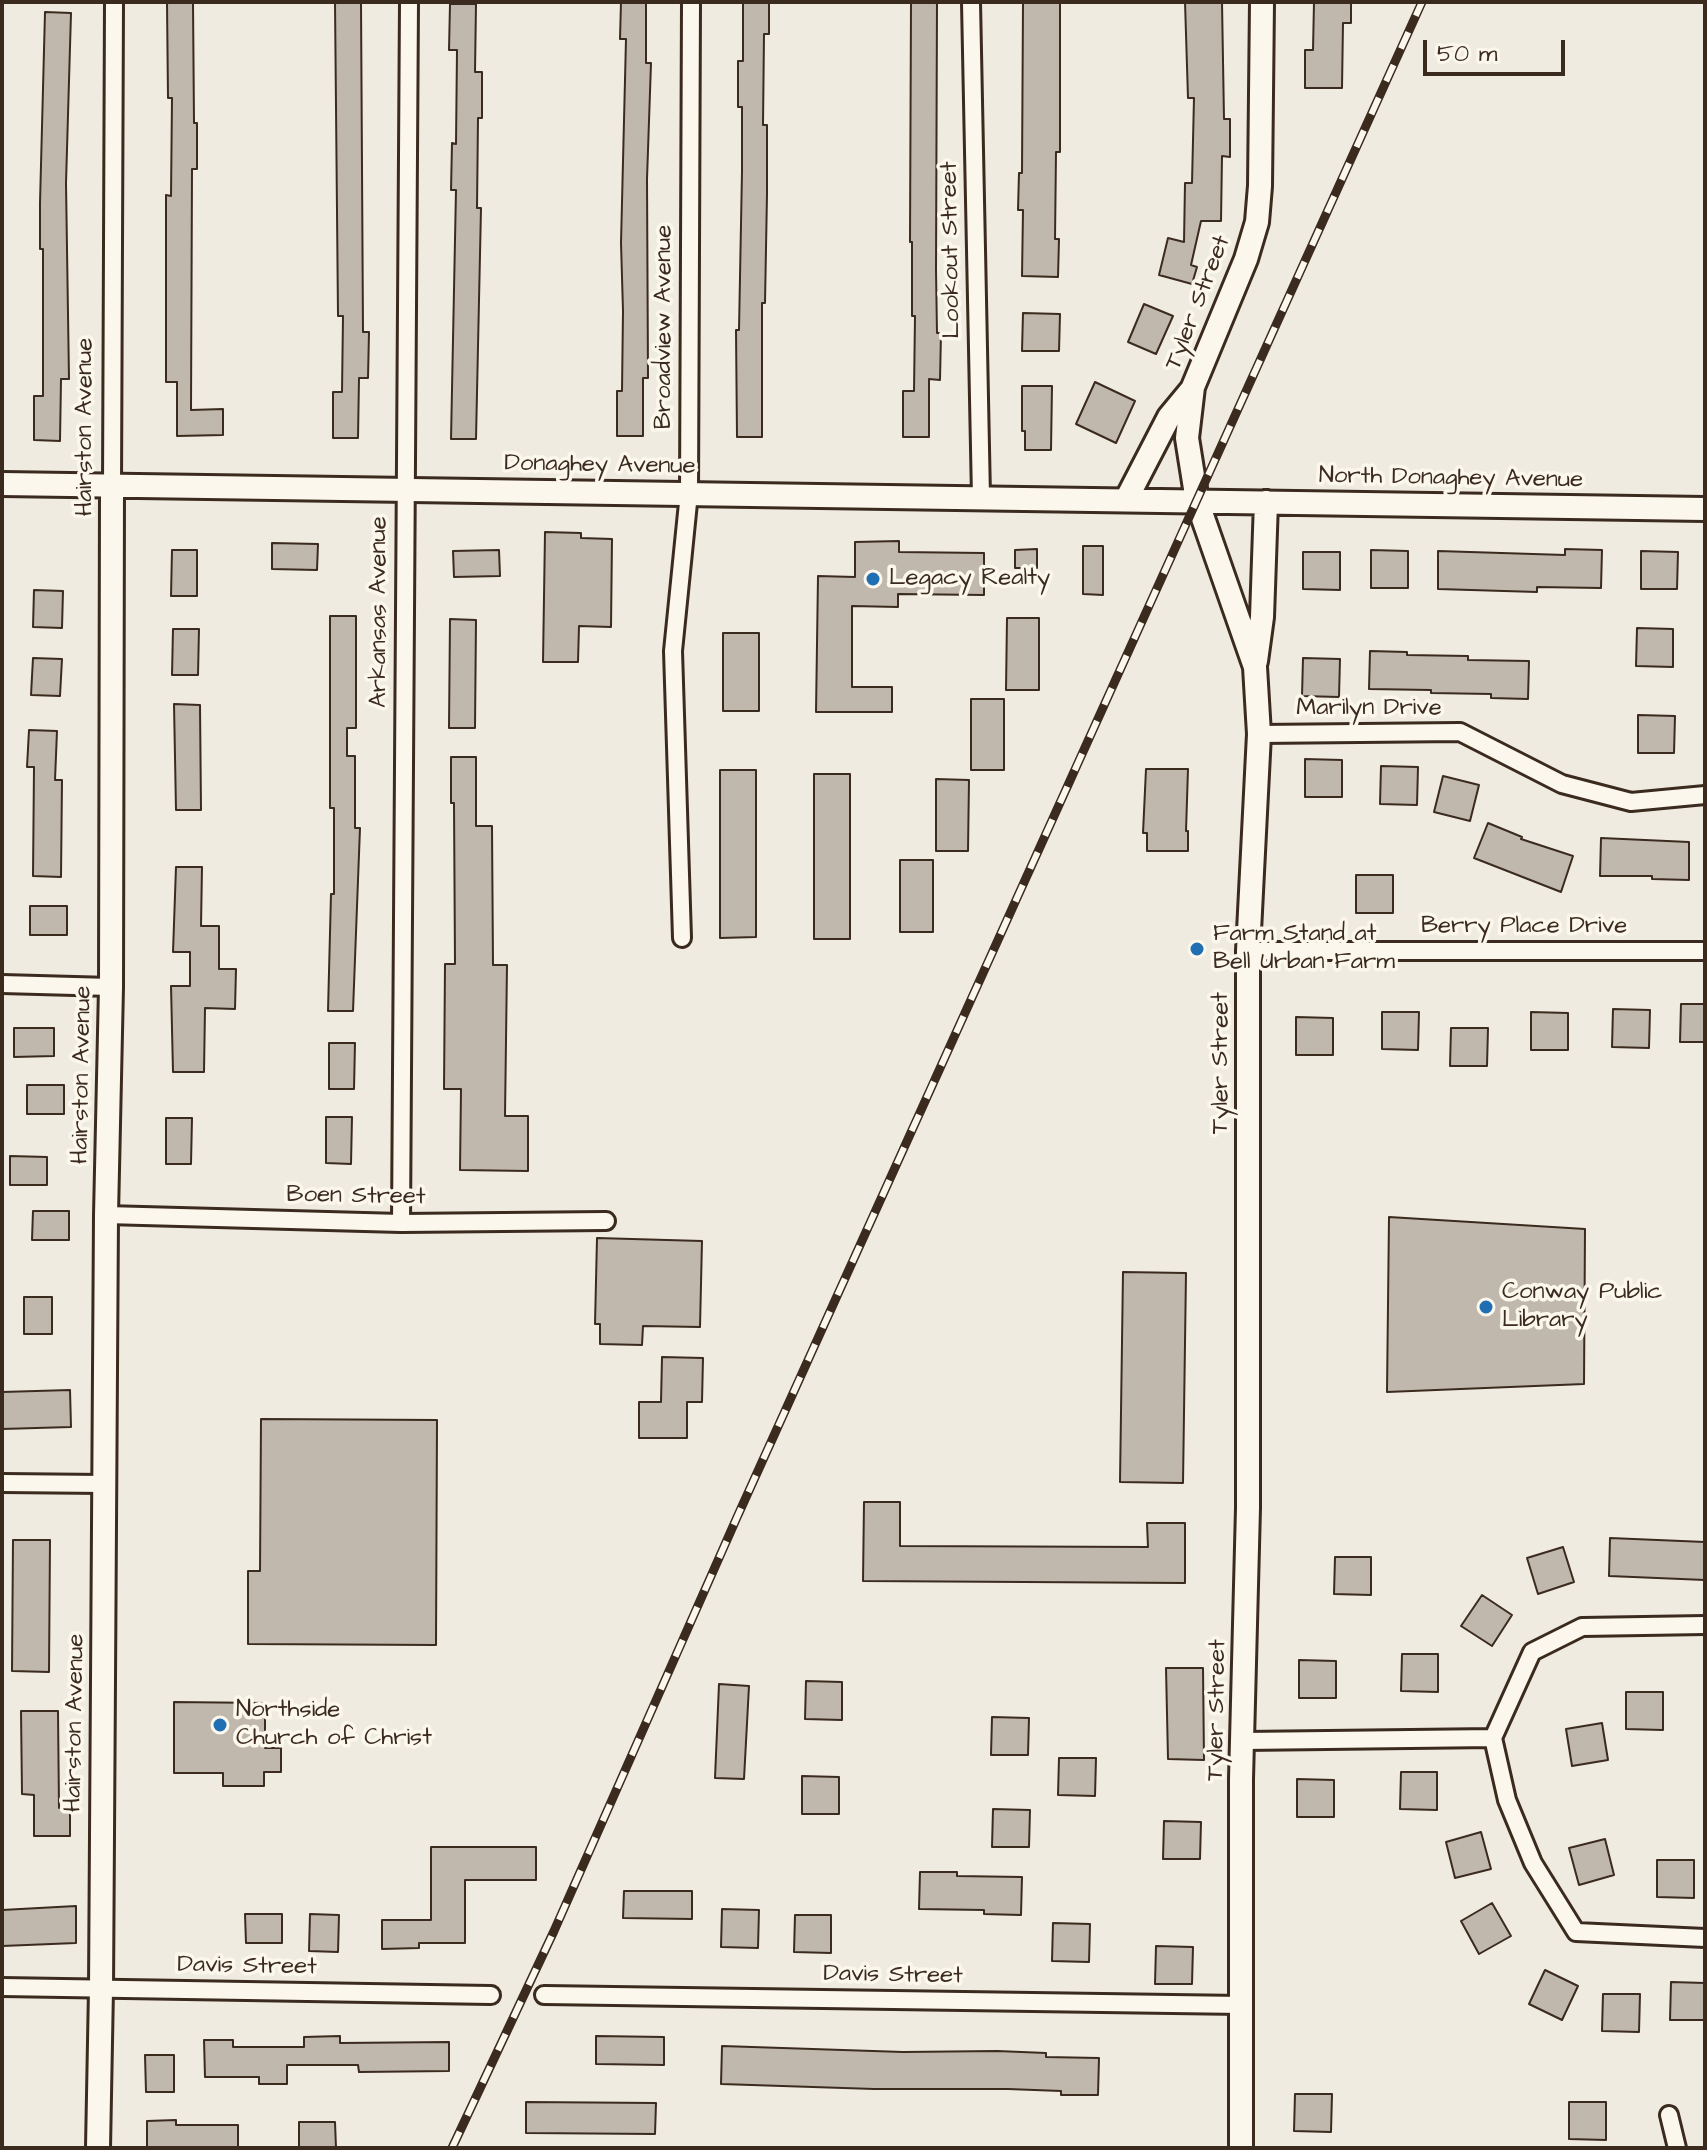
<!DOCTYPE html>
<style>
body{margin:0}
#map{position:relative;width:1707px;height:2150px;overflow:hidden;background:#f0ebe0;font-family:"Architects Daughter",sans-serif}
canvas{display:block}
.frame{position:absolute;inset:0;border:4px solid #3b2a1e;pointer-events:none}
.scale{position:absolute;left:1423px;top:40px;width:142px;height:36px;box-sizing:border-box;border:4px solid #3b2a1e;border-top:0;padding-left:10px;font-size:24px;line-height:28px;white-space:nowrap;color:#3b2a1e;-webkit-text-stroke:6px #fbf7ec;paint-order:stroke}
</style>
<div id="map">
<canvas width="1707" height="2150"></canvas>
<div class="frame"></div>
<div class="scale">50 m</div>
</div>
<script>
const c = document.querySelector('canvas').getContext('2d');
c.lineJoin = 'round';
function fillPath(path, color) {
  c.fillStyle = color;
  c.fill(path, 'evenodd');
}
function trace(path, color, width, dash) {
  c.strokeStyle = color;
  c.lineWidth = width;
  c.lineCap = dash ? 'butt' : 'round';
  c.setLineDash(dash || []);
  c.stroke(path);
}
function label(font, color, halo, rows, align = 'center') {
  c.font = font + ' "Architects Daughter",sans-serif';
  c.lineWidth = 7;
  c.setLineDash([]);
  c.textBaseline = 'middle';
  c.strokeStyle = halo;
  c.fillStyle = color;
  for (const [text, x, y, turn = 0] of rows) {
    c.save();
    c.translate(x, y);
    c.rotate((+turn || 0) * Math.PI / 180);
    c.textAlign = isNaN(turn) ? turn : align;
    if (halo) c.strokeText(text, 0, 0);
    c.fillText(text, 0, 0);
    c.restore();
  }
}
const building = new Path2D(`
 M167,2H193L194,123H197V169H192L191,410L223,409V435L177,436V382H166V195L171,196L172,98H168Z
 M335,2H361L363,332H369L368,378H359L358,438H333V392H342L343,316H338Z
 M621,2H646V63H651L647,179L648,378H643V436H617V391H622L623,311L621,243L626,39H620Z
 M743,2H769V34H764L763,125H767V194L765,303H762V437H737L736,330H739L742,171V107H738V61H743Z
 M911,2H937L936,270L937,333H941L940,380L929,379V437H903V391H914L915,316H912V242H910Z
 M1023,2H1060V152H1056L1055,239H1059L1058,277L1022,276L1023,210H1018L1019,173H1022Z
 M1185,2H1222L1224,119H1230V157L1222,156L1221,221H1201L1191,265L1197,267L1192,284L1159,275L1168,238L1184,242L1185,183H1192L1194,98H1188Z
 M1314,2H1351V23H1343L1342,88H1305V50H1313Z
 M450,4H476L475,72H482V118H478L477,208H481L476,439H451L456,190H451L452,143L456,144L457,50H449Z
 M45,12L71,13L66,183L69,379H61L60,441L34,440V396H43V249H40V203Z
 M1144,304L1173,316L1156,354L1128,342Z
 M1023,313L1060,314L1059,351H1022Z
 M1095,382L1135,401L1116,443L1076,424Z
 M1022,386H1052L1051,450H1025V431H1022Z
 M545,532L581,533V538L612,539L611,627L579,626L578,662H543Z
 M899,541V552L984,553V595L898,594V607L852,606V687H892V712H816L818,576L855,577V542Z
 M272,543L318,544L317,570L272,569Z
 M1083,546H1103V595L1083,594Z
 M1037,549V568H1015V550Z
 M1565,549L1602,550L1601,588L1537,587V592L1438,589V551L1565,555Z
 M172,550H197V596H171Z
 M499,550L500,576L454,577L453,551Z
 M1371,550L1408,551V588H1371Z
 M1641,551L1678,552L1677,589H1641Z
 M1303,552H1340V590L1303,589Z
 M34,590L63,591L62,628L33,627Z
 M330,616H356V728H347V756H355V828H360L353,1011H328L331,894H334V808H330Z
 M1007,618H1039V690H1006Z
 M450,619L476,620L475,728H449Z
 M1637,628L1673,629V667L1636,666Z
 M173,629H199L198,675H172Z
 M723,633H759V711H723Z
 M1370,651L1407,652V655L1468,656V660L1529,661L1528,699L1491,698V694L1431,693V690L1369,689Z
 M33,658L62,659L60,696L31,695Z
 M1303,658L1340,659L1339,697L1302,696Z
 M971,699H1004V770H971Z
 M174,704L200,705L201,810H176Z
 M1638,715L1675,716L1674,753H1638Z
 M29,730L57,731L55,780H62L61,877L33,876L34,767H27Z
 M451,757H476V826H492L493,965H507L505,1116H528V1171L460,1170L461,1089H444L445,964H455L454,803H451Z
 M1305,759L1342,760V797H1305Z
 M1381,766L1418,767L1417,805L1380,804Z
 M1146,769H1188L1186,831H1188V851H1147V833H1143Z
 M720,770H756V937L720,938Z
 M814,774H850V939H814Z
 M1443,776L1479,785L1470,821L1434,812Z
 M936,779L969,780L968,851H936Z
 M1488,823L1522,837L1521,839L1573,856L1561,892L1474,858Z
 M1601,838L1689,842V880L1652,879V876H1600Z
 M900,860H933V932H900Z
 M176,867H202L201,926H219V969H236L235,1009L205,1008L204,1072H173L171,986H190V952H173Z
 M1356,875H1393V913H1356Z
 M30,906H67V935H30Z
 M1681,1004H1705V1042H1680Z
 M1613,1009L1650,1010L1649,1048L1612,1047Z
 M1382,1012H1419L1418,1050L1382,1049Z
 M1531,1012L1568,1013V1050H1531Z
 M1296,1017L1333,1018V1055H1296Z
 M14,1028H54V1056L14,1057Z
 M1451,1028H1488L1487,1066H1450Z
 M329,1043H355L354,1089H329Z
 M27,1085H64V1114H27Z
 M326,1117H352L351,1164L326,1163Z
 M166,1118H192L191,1164H166Z
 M10,1156L47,1157V1185H10Z
 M33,1211H69V1240H32Z
 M1389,1217L1585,1229L1584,1384L1387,1392Z
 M597,1238L702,1241L700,1327L643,1326L642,1345L600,1344V1324H595Z
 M1123,1272L1186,1273L1183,1483L1120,1482Z
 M24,1297H52V1334H24Z
 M662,1357L703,1358L702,1402H687V1438H639V1402H661Z
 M70,1390L71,1427L2,1429V1392Z
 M261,1419L437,1420L436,1645L248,1644V1571H260Z
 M864,1502H900V1546L1148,1547L1147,1523H1185V1583L863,1581Z
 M1610,1538L1705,1542V1580L1609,1576Z
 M13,1540H50L49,1672L12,1671Z
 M1563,1547L1574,1582L1538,1594L1527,1558Z
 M1335,1557H1371V1595L1334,1594Z
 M1482,1595L1512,1615L1492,1646L1461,1626Z
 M1402,1654H1438V1692L1401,1691Z
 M1299,1660L1336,1661V1698H1299Z
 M1166,1668H1203L1204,1760L1168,1759Z
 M806,1681L842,1682V1720L805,1719Z
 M719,1684L749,1686L744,1779L715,1778Z
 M1626,1692H1663V1730L1626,1729Z
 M174,1702L265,1703V1748H281V1772H264V1786H223V1773H174Z
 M21,1711H58L59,1808H70V1836H34V1795L22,1794Z
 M992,1717L1029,1718L1028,1755H991Z
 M1602,1723L1608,1760L1572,1766L1566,1729Z
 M1059,1758H1096L1095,1796L1058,1795Z
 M1401,1772H1437V1810L1400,1809Z
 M802,1776L839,1777V1814H802Z
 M1297,1779L1334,1780V1817H1297Z
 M993,1809L1030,1810L1029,1847H992Z
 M1164,1821L1201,1822L1200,1859H1163Z
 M1481,1832L1491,1869L1455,1878L1446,1842Z
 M1605,1839L1614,1875L1579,1885L1569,1848Z
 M431,1847H536V1880H465V1943H419V1948L382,1949V1920H431Z
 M1657,1860H1694V1898L1657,1897Z
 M920,1872H957V1876L1022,1877L1021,1915L984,1914V1910L919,1909Z
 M624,1891H692V1919L623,1918Z
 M1492,1903L1511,1936L1479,1954L1461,1921Z
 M76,1906V1943L2,1946V1910Z
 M722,1909L759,1910L758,1948L721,1947Z
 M245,1914H282V1943H246Z
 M310,1914L339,1915L338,1952L309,1951Z
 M795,1915H831V1953L794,1952Z
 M1053,1923L1090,1924L1089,1962L1052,1961Z
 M1156,1946L1193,1947L1192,1984H1155Z
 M1545,1970L1578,1986L1562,2020L1529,2004Z
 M1671,1982L1705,1983V2020H1670Z
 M1603,1994H1640L1639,2032L1602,2031Z
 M340,2036V2043L449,2042V2071L359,2072L358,2065H287V2084H259V2077H205L204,2040H233V2047H304V2037Z
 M596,2036L664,2037V2065L596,2064Z
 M722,2046L903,2052L997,2051L1046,2053V2057L1099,2058L1098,2095H1061V2091L1008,2089H874L721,2084Z
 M145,2055H174V2092H146Z
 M1295,2094H1332L1331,2132L1294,2131Z
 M526,2102L656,2103L655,2134L526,2133Z
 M1569,2102H1606V2140L1569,2139Z
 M176,2120V2125H238V2148H147V2121Z
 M299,2122H335L336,2148H299Z`);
const street = new Path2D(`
 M971,2L981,497
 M112,486L114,2
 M1259,734L1460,732L1562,784L1631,802L1705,795
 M682,938L673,651L689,493L691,2
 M1248,951H1705
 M2,984L111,987
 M106,1215L401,1223L606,1221
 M401,1223L409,2
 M2,1483L104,1484
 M1493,1738L1507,1800L1533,1863L1576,1932L1705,1938
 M1493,1738L1532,1652L1582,1627L1705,1625
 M1244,1741L1493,1738
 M2,1987L491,1995
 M544,1995L1242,2005
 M1669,2115L1677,2148`);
const secondary = new Path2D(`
 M2,484L1705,509
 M1126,500L1169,417L1193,388
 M1256,661L1262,617L1266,502
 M98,2148L101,1989L106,1215L111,987L112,486
 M1241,2148V1779L1248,1508V951L1259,734L1255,667L1197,501L1187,438L1193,387L1246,259L1257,222L1260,186L1262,2`);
const rail = new Path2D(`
 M452,2148L554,1931L738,1515L1422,2`);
const markers = [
 [873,579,8,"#1f6fb2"],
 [1197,949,8,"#1f6fb2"],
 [1486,1307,8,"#1f6fb2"],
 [220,1725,8,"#1f6fb2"]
];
const streetNames = [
 ["Lookout Street",952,250,-91],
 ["Tyler Street",1199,303,-69],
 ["Broadview Avenue",665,327,-90],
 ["Hairston Avenue",86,427,-90],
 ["Donaghey Avenue",600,466,1],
 ["North Donaghey Avenue",1451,479,1],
 ["Arkansas Avenue",380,612,-90],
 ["Marilyn Drive",1369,709],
 ["Berry Place Drive",1524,927],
 ["Tyler Street",1222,1063,-90],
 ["Hairston Avenue",83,1075,-89],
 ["Boen Street",356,1197,1],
 ["Tyler Street",1218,1710,-89],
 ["Hairston Avenue",76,1723,-89],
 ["Davis Street",247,1967,1],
 ["Davis Street",893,1976,1]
];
const poiNames = [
 ["Legacy Realty",889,579],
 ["Farm Stand at",1213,935],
 ["Bell Urban Farm",1213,963],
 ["Conway Public",1502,1293],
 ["Library",1502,1321],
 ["Northside",236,1711],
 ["Church of Christ",236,1739]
];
fillPath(building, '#c0b8ad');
trace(building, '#3b2a1e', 2);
trace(street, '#3b2a1e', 22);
trace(secondary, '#3b2a1e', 28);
trace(street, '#fbf7ec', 16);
trace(secondary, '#fbf7ec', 22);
trace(rail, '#3b2a1e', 9);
trace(rail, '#fbf7ec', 6, [18]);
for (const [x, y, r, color] of markers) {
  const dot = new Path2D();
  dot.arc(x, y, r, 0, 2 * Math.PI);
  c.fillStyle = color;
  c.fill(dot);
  trace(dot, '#fbf7ec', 3);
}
label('24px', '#3b2a1e', '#fbf7ec', streetNames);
label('24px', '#3b2a1e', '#fbf7ec', poiNames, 'left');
</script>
